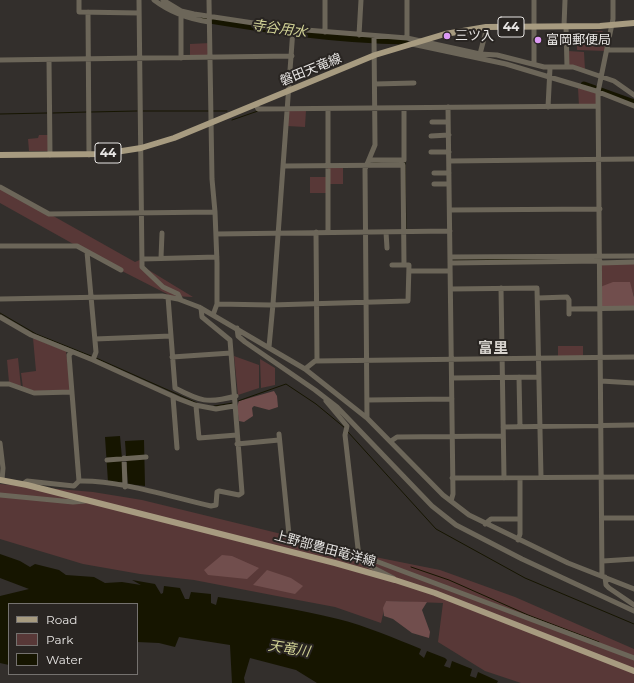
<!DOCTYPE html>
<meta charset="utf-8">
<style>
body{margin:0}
#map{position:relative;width:634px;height:683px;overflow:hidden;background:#332f2c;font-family:Montserrat,sans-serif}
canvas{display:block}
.legend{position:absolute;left:8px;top:603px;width:130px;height:72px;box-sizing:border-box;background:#292522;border:1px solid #75726f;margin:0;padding:5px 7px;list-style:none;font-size:12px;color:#e7e5e3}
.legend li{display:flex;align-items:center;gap:8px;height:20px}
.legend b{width:20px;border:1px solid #75726f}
</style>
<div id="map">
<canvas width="634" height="683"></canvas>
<ul class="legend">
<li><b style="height:5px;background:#a79b80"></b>Road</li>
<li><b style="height:11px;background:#583837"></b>Park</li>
<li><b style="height:11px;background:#161500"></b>Water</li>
</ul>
</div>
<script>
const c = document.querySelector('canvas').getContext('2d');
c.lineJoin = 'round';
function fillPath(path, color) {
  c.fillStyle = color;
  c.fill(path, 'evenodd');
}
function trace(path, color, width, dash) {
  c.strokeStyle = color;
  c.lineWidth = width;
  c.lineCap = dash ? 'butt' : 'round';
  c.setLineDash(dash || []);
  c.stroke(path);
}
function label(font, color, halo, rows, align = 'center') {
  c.font = font + ' Montserrat,"Noto Sans JP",sans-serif';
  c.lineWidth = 4;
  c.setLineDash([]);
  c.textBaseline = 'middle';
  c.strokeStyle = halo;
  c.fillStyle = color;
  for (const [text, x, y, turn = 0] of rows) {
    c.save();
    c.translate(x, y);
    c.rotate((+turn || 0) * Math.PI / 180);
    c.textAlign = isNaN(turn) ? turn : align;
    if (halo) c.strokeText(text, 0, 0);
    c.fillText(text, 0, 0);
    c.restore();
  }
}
const green = new Path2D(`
 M602,31L609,36L606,51L577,50V39H589L591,32Z
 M210,43V58H190V44Z
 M568,51L584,52L585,70L568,65Z
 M578,88L596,93L597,106H579Z
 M288,110H306L305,127L287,126Z
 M39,135H48L49,151H29L28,139L38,138Z
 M328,166H343V184H328V193H310V177H328Z
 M0,186L135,262L142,259V266L193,297L171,296L118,269L0,203Z
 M634,262V296L629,282L600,287V263Z
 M33,338L66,351L71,390L34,391L23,388L21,373L36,371Z
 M558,346H583V357H558Z
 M234,356L259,365V388L238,395Z
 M18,358L21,387L9,382L7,360Z
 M260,359L275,368V385L261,388Z
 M0,484L93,492L142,500L380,558L440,570L515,597L634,649V683H521L485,671L438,642L443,603L386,601L381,623L335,607L282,597L194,580L140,574L83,564L0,539Z`);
const forest = new Path2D(`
 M613,282H630L634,297V308H600V287Z
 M274,391L277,396L278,407L269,410L254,406L252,408L253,416L244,422L239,421L237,407L239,401Z
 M222,555L232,556L259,568L247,579L208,575L204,570Z
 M267,570L291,578L303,586L295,594L253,585Z
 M386,601L427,602L422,610L430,632L429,638L412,633L393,619L384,616L383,608Z`);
const water = new Path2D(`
 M120,436L124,482H108L105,437Z
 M144,440L145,486L128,484L125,441Z
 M0,554L20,561L30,567L35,564L59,570L66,575L94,577L105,583L122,582L141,585L132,580L155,584L161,594L163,593L164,586L180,588L185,599H189L191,592L211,594V603L216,605L218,597C258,603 298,609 338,619C366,626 394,638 421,649L419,654L424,658L427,651L445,658L447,660L444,666L450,668L452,661L472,669L470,676L476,678L478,672L498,681L497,683H317L296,670L250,658L244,678L245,683H232L230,645L179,637L175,647L159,643L137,642V604H9V665L0,663V596L29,589L0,578Z`);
const stream = new Path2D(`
 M143,111H209
 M213,111H227
 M91,112L137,111
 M53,113L87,112
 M0,114L47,113
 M232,120L258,111
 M405,162L406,230
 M373,163L380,162
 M453,260L556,259
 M0,313L36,334L91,356
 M96,358L197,403
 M238,401L286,384L316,404L345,428
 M214,406L233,403
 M348,432L436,529L525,578L634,624
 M411,567L449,580L528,615L599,642`);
const river = new Path2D(`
 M204,19C270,30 337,40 405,41
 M584,85L634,103`);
const minor = new Path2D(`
 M79,0V12L139,13
 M139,0L142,264V267L163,287L178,294L181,300
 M154,0C171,13 189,19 209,22
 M163,0L181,11L194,14L293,29L407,38L480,54L497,55L544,67H573L614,81L634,95
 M209,0L212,179L215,212L217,263V304L213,315
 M407,0V38
 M88,12L89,155
 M181,13V58
 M564,26L565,0
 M566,26L567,67
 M325,32V0
 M359,35L361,0
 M412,44L506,64L596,91L634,106
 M607,50H634
 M480,54L487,27
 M0,60L292,56
 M49,60L50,155
 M534,64V0
 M375,84L414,83
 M256,105L258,109L598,106
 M448,107L453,494L451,501
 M548,107L550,68
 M328,109V232
 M432,122H448
 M431,136L449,135
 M431,152H449
 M369,160H404V108
 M449,161L634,159
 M284,166L403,165L404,265
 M434,173H449
 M434,184H449
 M0,187L49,214L215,212
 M450,210L600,209
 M316,232L317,361
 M386,232L387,248
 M216,234L450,231
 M0,246H77L121,270
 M87,252L96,352L93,360
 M450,257L634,256
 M161,258L162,233
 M142,259L217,257
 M450,263L600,261
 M600,263L634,262
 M409,271H450
 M501,288L504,478
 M451,289L537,288L541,477
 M168,297L175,388C200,401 207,404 236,396
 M538,298L567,297L569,300V314
 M0,299L162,296L178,299L199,307L305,369L367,418L443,495L469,515L568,563L634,589
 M217,304L271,305L408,301L409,265H392
 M569,309L634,308
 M0,317L31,335L93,360L179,399L195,405L216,409L234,406
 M237,328L238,336L245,342L315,390L337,407L432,506L456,525L522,559L634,611
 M95,339L171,336
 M269,347L273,304L293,29
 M172,357L231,353
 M305,369L315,361L634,357
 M519,377L520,427
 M452,378L539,377
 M601,381L634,383
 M0,384H9L34,393L72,392
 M173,397L177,448
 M367,400L452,399
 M326,401L347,426L345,435L359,557L362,562L393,578
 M196,406L199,438L237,435
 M367,418L365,169L375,145L374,36
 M503,427L634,425
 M279,434L289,535L291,539L359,557H365L634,658
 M391,441L397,437L503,436
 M0,443L3,468L2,480
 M237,444L279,440
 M124,458L125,487
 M107,460L146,457
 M452,478L634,477
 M79,481C120,480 171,497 211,506L216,505L217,492L219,491L239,495L242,493L230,340L202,317L201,308
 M23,484L27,481L74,486L79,481L69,355L72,352
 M0,495L73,502L85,501
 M602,518H634
 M485,524L491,519H520
 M518,540L520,534V478
 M603,561L634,559
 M602,576L598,92L613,19V0
 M605,577L606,585L609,588L634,605`);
const major = new Path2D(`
 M0,155L103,154L141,148L174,138L375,55L445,34L486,27L600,26L634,23
 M0,480L27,485L335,563L395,580L435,593L634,671`);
const markers = [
 [447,36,4,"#dc99f4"],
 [538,40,4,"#dc99f4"]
];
const shields = [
 [511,27,26],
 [108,153,26]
];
const shieldNames = [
 ["44",511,27],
 ["44",108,153]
];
const poiNames = [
 ["三ツ入",455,36],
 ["富岡郵便局",546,40]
];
const streetNames = [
 ["磐田天竜線",311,70,-22],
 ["上野部豊田竜洋線",325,549,15]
];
const waterNames = [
 ["寺谷用水",279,29,8],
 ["天竜川",289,649,9]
];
const quarterNames = [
 ["富里",493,349]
];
fillPath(green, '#583837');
fillPath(forest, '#714e4d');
fillPath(water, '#161500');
trace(stream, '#161500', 1);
trace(river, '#161500', 7);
trace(minor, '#6c6659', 5);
trace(major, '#a79b80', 6);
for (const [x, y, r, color] of markers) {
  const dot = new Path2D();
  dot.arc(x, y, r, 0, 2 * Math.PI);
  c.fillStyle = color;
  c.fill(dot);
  trace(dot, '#292522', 1.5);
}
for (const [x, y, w] of shields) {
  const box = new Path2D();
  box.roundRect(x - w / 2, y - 10, w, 20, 3);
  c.fillStyle = '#292522';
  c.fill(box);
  trace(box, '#e7e5e3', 1);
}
label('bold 12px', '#e7e5e3', null, shieldNames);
label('13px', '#e7e5e3', '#292522', poiNames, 'left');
label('13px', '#e7e5e3', '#292522', streetNames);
label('italic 14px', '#cfd094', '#292522', waterNames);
label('bold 15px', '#d7d3ce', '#292522', quarterNames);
</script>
